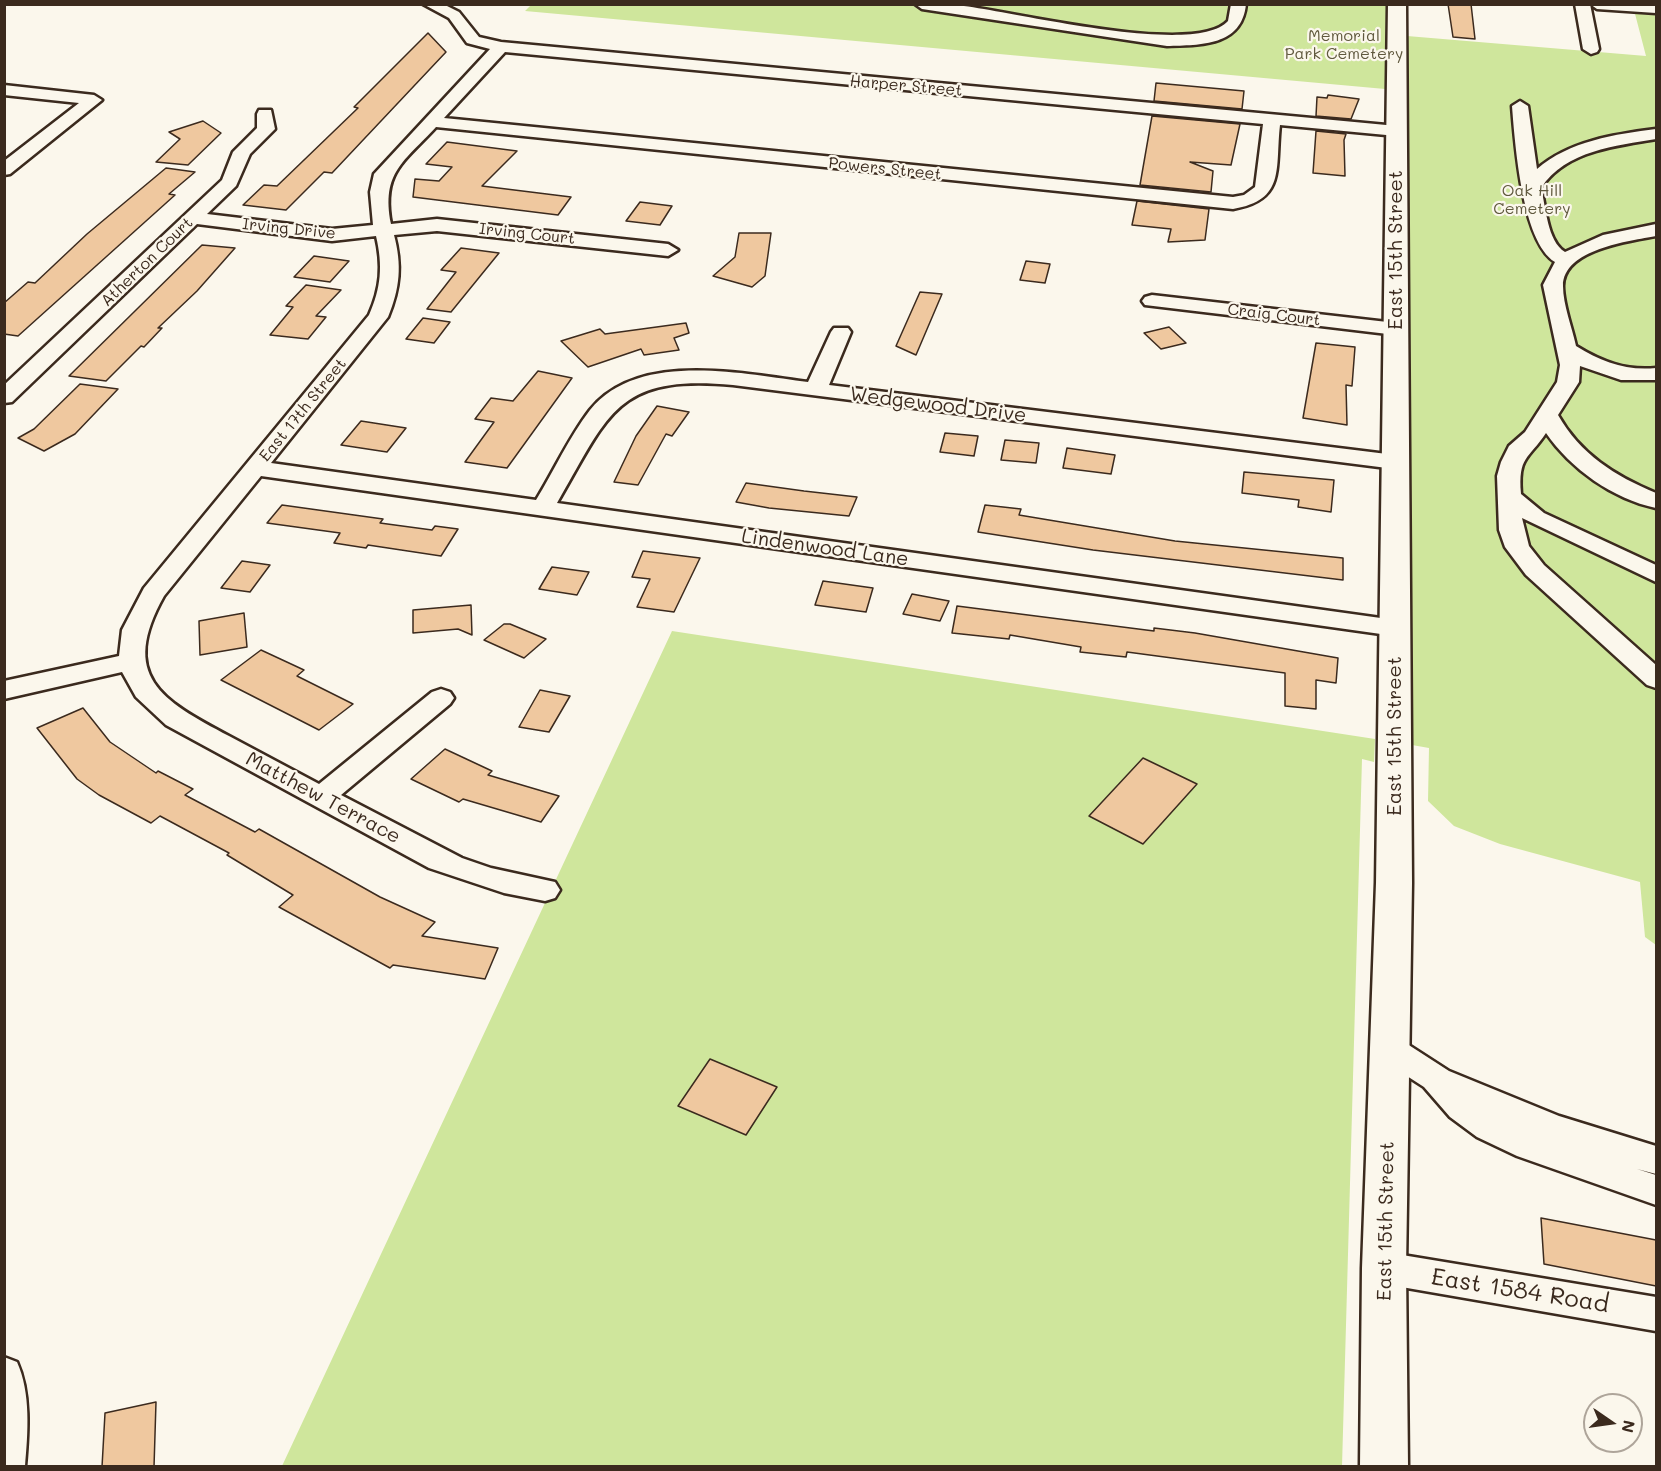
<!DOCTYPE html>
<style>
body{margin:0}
#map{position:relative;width:1661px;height:1471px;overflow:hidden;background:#fbf7ec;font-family:Mali,sans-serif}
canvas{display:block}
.frame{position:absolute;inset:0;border:6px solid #3b2a1e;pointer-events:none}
.north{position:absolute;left:1583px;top:1393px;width:60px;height:60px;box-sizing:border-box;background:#fbf7ec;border:2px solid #aea59a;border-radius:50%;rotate:103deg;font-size:16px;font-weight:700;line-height:24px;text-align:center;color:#3b2a1e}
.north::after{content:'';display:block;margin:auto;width:21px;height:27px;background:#3b2a1e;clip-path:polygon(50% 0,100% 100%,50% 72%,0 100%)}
</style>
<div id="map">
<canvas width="1661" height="1471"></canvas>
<div class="frame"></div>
<div class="north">N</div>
</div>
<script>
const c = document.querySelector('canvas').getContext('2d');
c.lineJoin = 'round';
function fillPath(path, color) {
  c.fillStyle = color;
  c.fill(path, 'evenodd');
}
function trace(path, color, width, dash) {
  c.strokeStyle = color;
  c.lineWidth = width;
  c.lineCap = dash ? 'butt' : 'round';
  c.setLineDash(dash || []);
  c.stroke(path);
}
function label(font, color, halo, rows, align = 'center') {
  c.font = font + ' Mali,sans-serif';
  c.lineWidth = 4.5;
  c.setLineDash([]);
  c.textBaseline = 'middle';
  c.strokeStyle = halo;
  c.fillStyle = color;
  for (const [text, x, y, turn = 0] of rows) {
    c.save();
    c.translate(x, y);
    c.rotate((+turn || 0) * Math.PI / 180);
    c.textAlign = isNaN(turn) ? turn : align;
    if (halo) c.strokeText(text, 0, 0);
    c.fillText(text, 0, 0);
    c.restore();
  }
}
const green = new Path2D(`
 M532,4L1386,5L1385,89L525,11Z
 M1634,10L1656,12V945L1645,937L1640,882L1500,844L1454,826L1428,801L1429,748L1412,745L1407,36L1646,56Z
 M672,631L1375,739L1374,762L1362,759L1342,1466H282Z`);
const building = new Path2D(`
 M1448,4H1471L1475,39L1453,37Z
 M428,33L446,52L332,173L324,172L286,210L243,205L264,185L277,186L358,108L354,107Z
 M1156,83L1244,91L1242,109L1154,101Z
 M1328,95L1359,99L1351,119L1316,116L1317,97L1327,98Z
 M1152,116L1240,124L1231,165L1190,162L1213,171L1211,192L1140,185Z
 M203,121L221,133L188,165L156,162L180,139L169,132Z
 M1316,131L1346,134L1344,140L1345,176L1313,173Z
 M447,142L517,151L482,186L571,197L558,215L413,197L415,179L439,181L452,167L426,164Z
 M166,168L195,172L169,194L175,195L18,336L4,334V303L28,282L35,283L87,234Z
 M1137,201L1209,209L1205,240L1168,242L1171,229L1132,225Z
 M640,202L672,206L660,225L626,221Z
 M739,233H771L765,276L752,287L713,276L735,257Z
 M202,245L235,248L197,291L158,328H162L144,347L141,346L106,381L69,376Z
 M461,248L499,253L451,312L427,309L456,272L441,270Z
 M314,256L349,261L330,282L294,277Z
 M1026,261L1050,264L1045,283L1020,280Z
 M306,285L341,290L316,316L326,317L308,339L270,335L293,307L286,306Z
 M920,292L942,294L916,355L896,346Z
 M423,318L450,322L434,343L406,339Z
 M686,323L689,333L674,338L679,350L644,355L641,349L588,367L561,341L600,329L605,334Z
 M1169,327L1186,343L1161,349L1144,333Z
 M1316,343L1355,347L1352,386L1346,385L1347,425L1303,418Z
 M538,371L572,378L507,468L465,462L494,422L475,419L491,398L513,401Z
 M80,384L118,389L75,434L44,451L18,438L34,429Z
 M657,406L689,412L672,436L666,434L638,485L614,482L636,436Z
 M361,421L406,428L387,452L341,445Z
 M945,433L978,436L974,456L940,452Z
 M1005,440L1039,443L1036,463L1001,460Z
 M1067,448L1115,455L1111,474L1063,468Z
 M1244,472L1334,480L1331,512L1298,507L1299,500L1242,493Z
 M746,483L804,491L857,497L849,516L769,508L736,502Z
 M282,505L383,519L380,523L432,530L435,526L458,529L441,556L368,545L366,548L334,543L340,533L267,523Z
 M985,505L1021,509L1019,515L1175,541L1343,558V580L1093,550L978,532Z
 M643,551L700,558L674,612L637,607L650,579L632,577Z
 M242,561L270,565L250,592L221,588Z
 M552,567L589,572L577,595L539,589Z
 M823,581L873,588L866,612L815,605Z
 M912,594L949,601L940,621L903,614Z
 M471,605L472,635L458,629L413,633V610Z
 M957,606L1154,631V628L1195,633L1338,658L1336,683L1316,680V709L1285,706V673L1127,652L1126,657L1080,652L1081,647L1010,635L1009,639L952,633Z
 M244,613L247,647L200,655L199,621Z
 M504,624H510L546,639L524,658L484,640Z
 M261,650L304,670L297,676L353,704L319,730L221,680Z
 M540,690L570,696L549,732L519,727Z
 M83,708L110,742L156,773L158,771L193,789L185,795L255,832L259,829L380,897L435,922L422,936L498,948L485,979L393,965L390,968L279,907L293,895L227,855L229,853L160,816L151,823L99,795L77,779L37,728Z
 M445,749L492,771L488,775L559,796L541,822L463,799L459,802L411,779Z
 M1143,758L1197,784L1143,844L1089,816Z
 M710,1059L777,1087L746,1135L678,1106Z
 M1541,1218L1656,1240V1286L1544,1264Z
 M156,1402L154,1467H102L105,1413Z`);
const minor = new Path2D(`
 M423,4H443L459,12L479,37L501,42L1397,126L1406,131L1397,136L1280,125C1275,169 1286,200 1233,209L436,127C404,162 381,172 391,224L437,219L668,244L678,250L668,256L437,231L394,235C402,265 400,288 388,317L271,463L536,500C554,471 569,437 590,410C638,350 744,374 808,382L831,332L834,328H848L851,332L829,385L1395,455L1403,457L1406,462L1403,467L1395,469L733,385C616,374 609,414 557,503L1395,620L1404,622L1408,628L1404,634L1395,636L261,476L164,596C119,676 161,700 229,736C259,752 289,768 319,784L432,692L441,689L450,692L454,698L450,704L341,795L462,858L491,868L555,882L560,890L555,898L545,901L504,893L429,868L166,725L136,697L122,672L4,699V681L119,656L122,630L144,588L369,315C381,288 383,266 376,236L332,241L197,224L12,402L4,403V385L222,180L233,152L257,128V114L259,110H271L275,129L250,154L236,186L207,214L332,229L373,225L370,192L374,174L490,49L467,43L449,18ZM505,52L1263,124L1255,187L1244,195L1233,197L444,118Z
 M915,4C928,4 942,3 956,5C1008,10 1195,58 1228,21L1231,4H1246C1242,46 1201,45 1167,46L922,9Z
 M1575,4H1590L1599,49L1597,52L1591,54L1583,49Z
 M1590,4H1656V13L1597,9Z
 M4,85L94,95L102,100L10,174L4,175V161L79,103L4,95Z
 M1520,101L1528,106L1537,169C1569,141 1616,134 1656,129V139C1616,146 1566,150 1541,188C1546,207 1547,241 1565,252L1603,235L1656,224V236C1630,241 1563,249 1563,286C1563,305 1572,327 1576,346C1602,362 1626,371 1656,368V380H1621L1580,366L1579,382L1558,415C1580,454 1615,476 1656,493V508C1613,499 1571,469 1546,433C1528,460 1518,456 1521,494L1544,513L1656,565V582L1522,518L1529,546L1544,565L1656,665V688L1647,685L1526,575L1505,547L1499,530L1497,476L1501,462L1509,446L1525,432L1557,382L1560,365L1543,285L1555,262C1522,242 1515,144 1512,106Z
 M1152,295L1396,323L1403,325L1406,329L1403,333L1396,335L1145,305L1142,301L1145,297Z
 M1390,1036L1401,1040L1449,1071L1559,1116L1656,1146V1174L1637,1169L1656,1175V1205L1517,1156L1477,1137L1450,1117L1424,1087L1379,1058L1374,1049L1379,1040Z
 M1384,1252L1656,1297V1331L1384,1284L1371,1279L1366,1268L1371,1257Z
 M4,1357L17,1362C31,1393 28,1433 25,1466H4Z`);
const major = new Path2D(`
 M1388,4H1406L1412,883L1406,1268L1408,1466H1360L1362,1268L1376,883Z`);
const farParknames = [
 ["Memorial",1344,36],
 ["Park Cemetery",1344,54],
 ["Oak Hill",1532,191],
 ["Cemetery",1532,209]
];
const farStreetnames = [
 ["Harper Street",906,86,5],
 ["Powers Street",885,169,6],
 ["Irving Drive",289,229,6],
 ["Irving Court",527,234,6],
 ["Atherton Court",147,262,-44],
 ["Craig Court",1274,315,7],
 ["East 17th Street",303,410,-51]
];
const streetNames = [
 ["East 15th Street",1396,250,-90],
 ["Wedgewood Drive",938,405,7],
 ["Lindenwood Lane",825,548,8],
 ["East 15th Street",1395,736,-90],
 ["Matthew Terrace",323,798,28],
 ["East 15th Street",1386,1221,-89]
];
const nearStreetnames = [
 ["East 1584 Road",1520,1291,9]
];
fillPath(green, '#cfe69c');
fillPath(building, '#efc89f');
trace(building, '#3b2a1e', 1.5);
trace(minor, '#3b2a1e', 5);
trace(major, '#3b2a1e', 5);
fillPath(minor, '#fbf7ec');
fillPath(major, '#fbf7ec');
label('16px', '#60593e', '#fbf7ec', farParknames);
label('16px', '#3b2a1e', '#fbf7ec', farStreetnames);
label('20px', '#3b2a1e', '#fbf7ec', streetNames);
label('24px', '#3b2a1e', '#fbf7ec', nearStreetnames);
</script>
